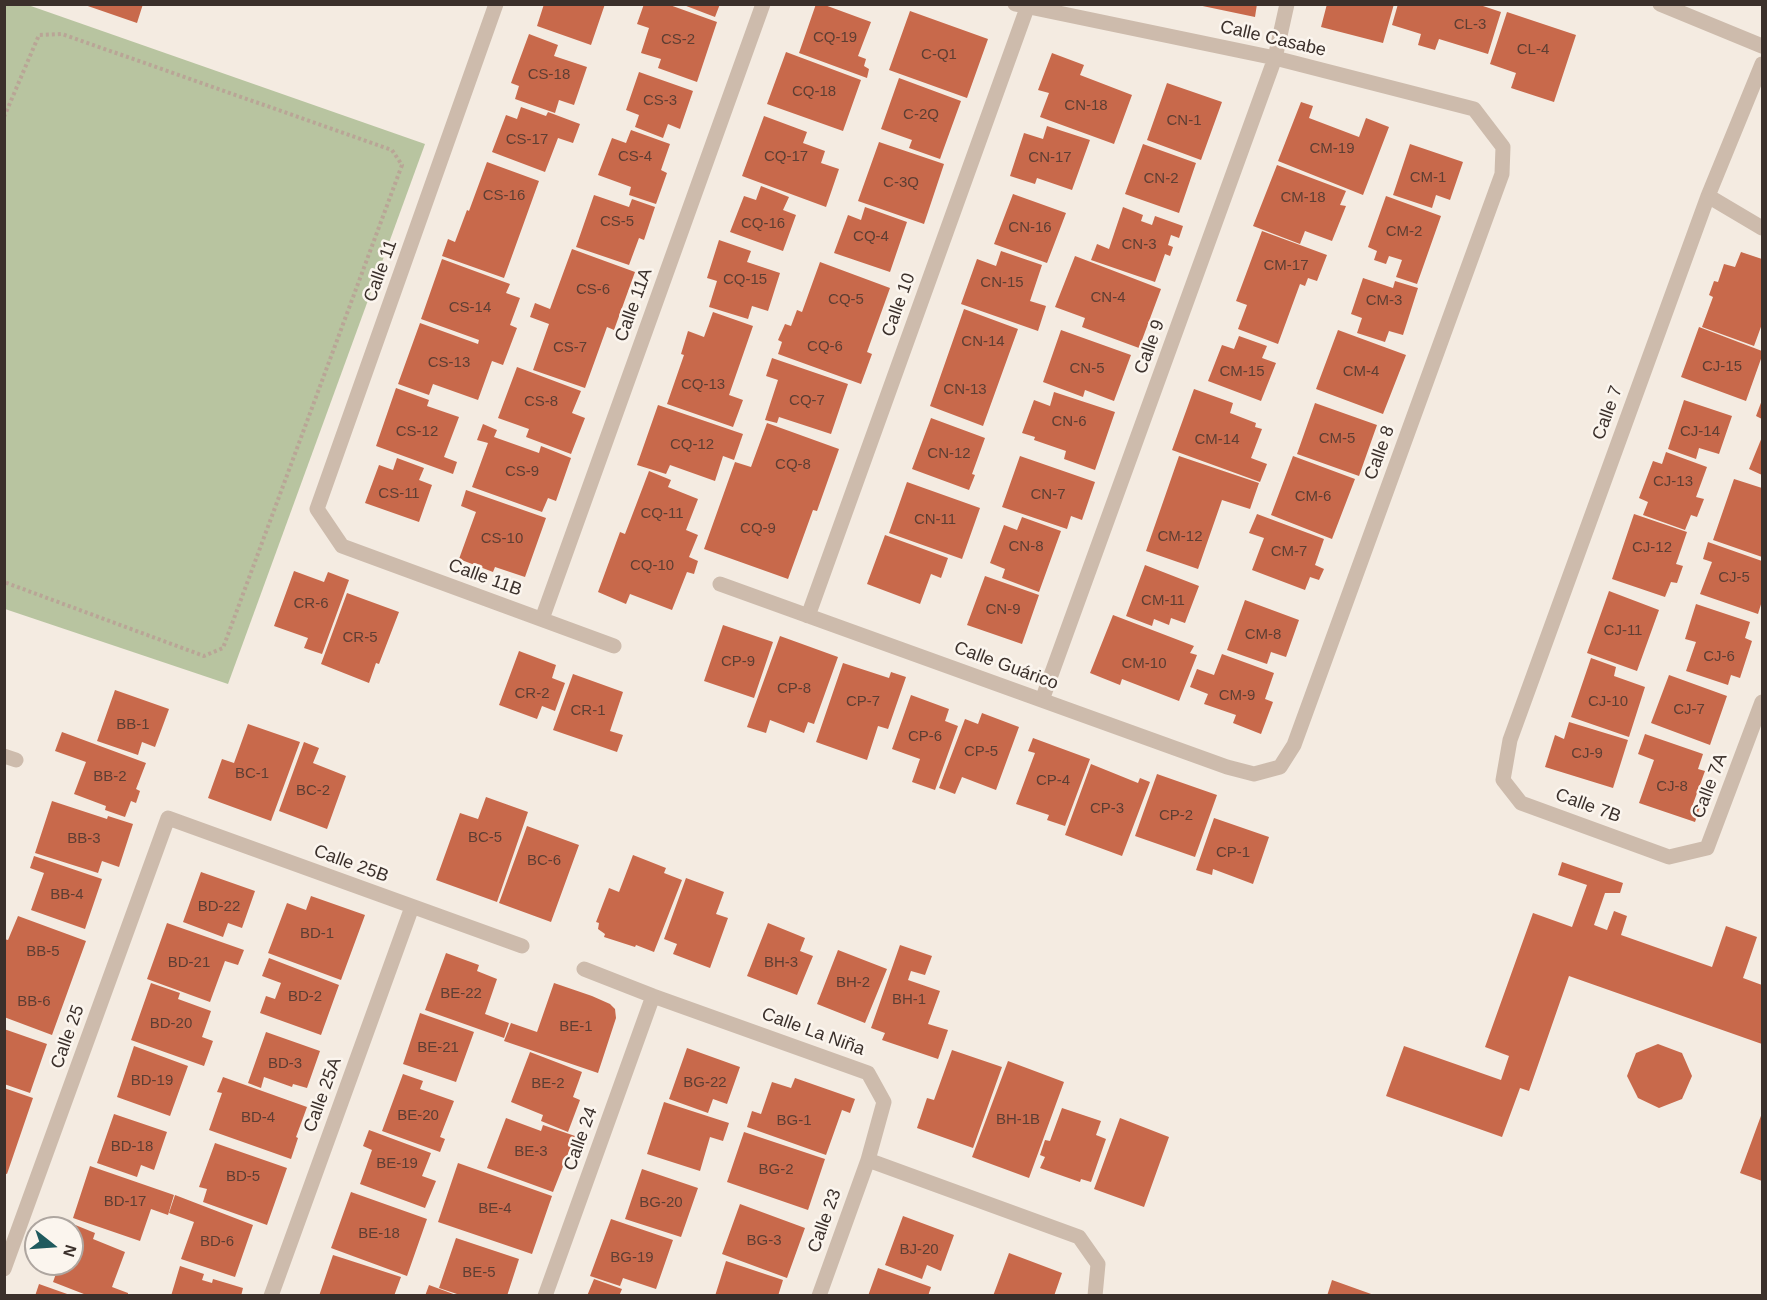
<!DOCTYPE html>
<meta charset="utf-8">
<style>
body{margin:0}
#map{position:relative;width:1767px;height:1300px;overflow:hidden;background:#f4ebe1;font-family:Arial,sans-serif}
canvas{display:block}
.frame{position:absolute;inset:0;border:6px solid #3b302b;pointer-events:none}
.north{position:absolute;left:24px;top:1216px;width:60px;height:60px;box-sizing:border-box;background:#fbf5ee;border:2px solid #aea6a0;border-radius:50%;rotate:107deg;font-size:16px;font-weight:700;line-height:24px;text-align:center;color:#3b302b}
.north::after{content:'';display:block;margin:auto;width:21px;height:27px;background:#1f5a5e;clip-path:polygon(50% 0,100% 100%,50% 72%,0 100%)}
</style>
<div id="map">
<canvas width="1767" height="1300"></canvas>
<div class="frame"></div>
<div class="north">N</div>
</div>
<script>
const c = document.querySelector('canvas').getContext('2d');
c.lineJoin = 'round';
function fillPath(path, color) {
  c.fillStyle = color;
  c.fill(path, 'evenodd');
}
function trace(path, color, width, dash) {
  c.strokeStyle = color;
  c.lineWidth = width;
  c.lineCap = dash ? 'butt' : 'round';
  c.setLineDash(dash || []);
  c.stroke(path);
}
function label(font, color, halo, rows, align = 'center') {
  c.font = font + ' Arial,sans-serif';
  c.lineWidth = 5;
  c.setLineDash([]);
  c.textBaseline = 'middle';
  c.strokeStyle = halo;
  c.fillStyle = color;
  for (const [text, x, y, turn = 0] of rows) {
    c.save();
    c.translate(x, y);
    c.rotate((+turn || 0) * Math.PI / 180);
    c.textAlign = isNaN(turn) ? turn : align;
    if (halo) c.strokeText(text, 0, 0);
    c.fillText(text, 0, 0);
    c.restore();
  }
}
const green = new Path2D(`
 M5,4L28,5L425,144L228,684L5,609Z`);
const building = new Path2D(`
 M82,4H143L137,23Z
 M544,4H605L591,45L537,26Z
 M644,4H667L717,22L697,82L658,68L661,59L641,53L649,28L637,24Z
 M681,4H720L715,17Z
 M816,4H822L871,22L858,56L866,59L864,66L869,69L867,78L799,53Z
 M1193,4H1257L1255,17Z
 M1327,4H1394L1383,43L1321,27Z
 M1398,4H1477L1501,12L1488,54L1439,39L1435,50L1418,45L1421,34L1392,25Z
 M910,11L988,39L967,98L889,70Z
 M1507,12L1576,35L1554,102L1511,88L1516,73L1490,64Z
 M529,34L558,45L554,56L587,67L574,105L559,100L555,113L515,99L519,86L511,83Z
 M786,52L861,80L843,131L767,104Z
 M1052,53L1084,65L1080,75L1132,95L1114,144L1040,117L1049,93L1038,90Z
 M639,72L693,91L680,129L668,124L663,138L635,127L639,115L626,110Z
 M899,78L961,101L940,159L909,148L912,140L881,129Z
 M1167,83L1222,102L1201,160L1147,140Z
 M1301,102L1313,106L1309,118L1359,137L1366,118L1389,127L1363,195L1278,161Z
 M521,107L546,116L548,112L580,124L573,143L558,138L545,172L492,152L506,115L517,119Z
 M764,116L807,132L803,143L825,151L821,163L839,169L826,207L742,176Z
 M1047,126L1090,140L1072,190L1037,178L1035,184L1010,176L1024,133L1043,139Z
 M631,130L670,144L661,170L667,173L656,204L629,195L631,187L598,175L612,138L626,143Z
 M879,142L944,164L924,224L858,201Z
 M1143,144L1196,163L1179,213L1125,194Z
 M1410,144L1463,162L1450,200L1436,195L1432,208L1393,195Z
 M487,162L539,181L504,278L442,256L448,239L455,242L467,210L469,211Z
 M1277,165L1346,191L1340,205L1346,206L1332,241L1305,231L1300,244L1253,226Z
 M761,186L789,197L783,210L796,215L783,251L730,232L744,196L756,200Z
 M1013,194L1066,213L1047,263L994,244Z
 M594,195L629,207L632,199L655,207L644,240L639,238L629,265L576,247Z
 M1386,196L1441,216L1417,284L1396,277L1402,260L1389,256L1386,264L1374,260L1377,251L1368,247Z
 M865,207L907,222L890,272L834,253L848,215L861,220Z
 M1123,207L1143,215L1141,221L1152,225L1155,216L1183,226L1179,238L1171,235L1168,245L1173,247L1170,256L1165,254L1155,282L1091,260L1097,244L1109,249Z
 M1262,231L1327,255L1317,281L1308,278L1305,286L1300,284L1278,344L1238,329L1247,305L1236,301Z
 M719,240L751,251L747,262L780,273L768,311L752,306L748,319L709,307L717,281L707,278Z
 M572,249L635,272L614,330L607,327L585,388L533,370L549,324L530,317L535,303L550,309Z
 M1001,251L1042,265L1030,301L1046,306L1038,331L961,304L977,259L996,266Z
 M1741,252L1762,259V324L1754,346L1702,327L1713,297L1709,295L1714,281L1718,282L1724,264L1735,267Z
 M1075,256L1161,289L1139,348L1082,327L1085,318L1055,307Z
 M442,259L510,284L506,293L520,298L510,325L517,328L503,365L492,361L478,400L433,384L429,395L398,384L420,323L478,344L479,340L421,319Z
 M820,262L890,288L867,352L872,354L861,384L778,354L782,342L778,340L785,324L791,326L797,310L802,312Z
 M1363,278L1393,288L1395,281L1418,288L1403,335L1389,331L1385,342L1357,333L1362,318L1351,314Z
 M964,309L1018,329L983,426L930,406Z
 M713,312L753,326L729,395L743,400L733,427L667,404L684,355L681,354L688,331L704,337Z
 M1699,327L1762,351V356L1746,401L1681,377Z
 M1061,330L1131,355L1114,401L1085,390L1083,397L1043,382Z
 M1338,330L1406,355L1383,414L1316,389Z
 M1239,336L1267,346L1262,358L1276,363L1261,401L1208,381L1222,345L1234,349Z
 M772,358L848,384L831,434L779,417L777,423L765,420L778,380L766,376Z
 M517,367L581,391L572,413L585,418L571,454L526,437L529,429L498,418Z
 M396,388L429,400L427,406L459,417L444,457L457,462L453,474L376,446Z
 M1194,389L1233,403L1230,413L1256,423L1255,427L1262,429L1251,458L1267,464L1260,482L1172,450Z
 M1054,392L1115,412L1095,470L1064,459L1066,451L1034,440L1035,437L1022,433L1034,400L1050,406Z
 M1684,400L1732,416L1719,454L1699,448L1696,459L1668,449Z
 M1762,400V419L1756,416Z
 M1315,403L1377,425L1359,476L1297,454Z
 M658,405L743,434L734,460L723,456L715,481L670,465L666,474L637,465Z
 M931,418L985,438L972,474L975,475L969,490L912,469Z
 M767,423L839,449L817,511L813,510L788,579L704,549L735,462L751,467Z
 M483,424L497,430L494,437L539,453L541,446L571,458L556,501L548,498L542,512L472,487L488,443L477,440Z
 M1762,437V475L1749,469Z
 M1666,452L1707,467L1696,497L1704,499L1697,517L1691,515L1685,530L1643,515L1648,502L1639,498L1653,461L1662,464Z
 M1020,456L1095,482L1082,520L1071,516L1067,529L1002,507Z
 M1179,456L1259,483L1250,509L1222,500L1198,569L1146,551Z
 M1293,456L1355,479L1332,539L1271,515Z
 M397,458L424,468L419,480L432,485L419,522L365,503L379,465L393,470Z
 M649,471L671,480L668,487L698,499L686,530L698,535L689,557L698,561L694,574L687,572L672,610L630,594L626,604L598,592L620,532L625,534Z
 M1734,479L1762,488V557L1713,540Z
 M907,482L980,508L962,559L889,533Z
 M466,490L546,518L525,577L495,567L493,572L459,559L476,512L461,506Z
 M1257,514L1324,539L1315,565L1324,569L1319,580L1310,577L1305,590L1252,570L1264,538L1249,533Z
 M1634,514L1687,532L1676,564L1683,566L1677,583L1671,582L1665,597L1612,579Z
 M1022,517L1061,531L1039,592L1002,578L1005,569L990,563L1004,525L1017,530Z
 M885,535L948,558L941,578L931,574L920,604L867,584Z
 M1708,542L1762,561V601L1758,614L1700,594L1712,562L1703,559Z
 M1145,565L1199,586L1185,623L1171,618L1169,625L1154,619L1152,626L1126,616Z
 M294,571L324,582L328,572L349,580L322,654L304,648L308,638L274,626Z
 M985,576L1039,595L1022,644L967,625Z
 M1609,591L1659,610L1637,671L1587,653Z
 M347,593L399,612L379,664L376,663L369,683L321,664Z
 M1245,600L1299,620L1286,657L1271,652L1267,664L1227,650Z
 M1696,604L1750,622L1745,638L1752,641L1740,678L1731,675L1728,685L1686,671L1696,642L1685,639Z
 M1113,615L1194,646L1190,653L1197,655L1179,701L1122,679L1120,685L1090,673Z
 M723,625L773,642L754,698L704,681Z
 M780,636L838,657L814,724L808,722L804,733L770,720L766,733L747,727Z
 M519,651L556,665L552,678L565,683L555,711L542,706L537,719L499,705Z
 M1222,654L1274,673L1265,699L1273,702L1261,734L1233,723L1236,715L1204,704L1208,694L1190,687L1197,669L1214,675Z
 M1591,658L1616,667L1614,676L1645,687L1629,737L1571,717Z
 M843,663L889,678L891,672L906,677L888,729L878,726L867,760L816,742Z
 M573,674L623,692L610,731L623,735L617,752L553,730Z
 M1669,675L1727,696L1710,745L1651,723Z
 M115,690L169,709L155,747L142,742L138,755L97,741Z
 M911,695L949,709L945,721L958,726L935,790L912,782L920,759L892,749Z
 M982,713L1019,727L996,790L962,777L955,794L939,788L965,719L978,724Z
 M1569,722L1628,740L1613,788L1545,767L1555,735L1564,739Z
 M248,724L300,742L271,821L208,798L222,759L234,763Z
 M62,732L146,763L136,789L140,791L136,803L131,801L125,817L105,810L106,806L74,794L86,762L55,751Z
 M1645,734L1703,754L1698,769L1705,771L1693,804L1700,807L1695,822L1639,803L1654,760L1638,754Z
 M1033,738L1090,759L1065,826L1047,820L1049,815L1016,804L1035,753L1028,751Z
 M304,742L319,748L313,763L346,776L327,829L279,811Z
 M1091,764L1138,783L1140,778L1150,782L1122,856L1065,835Z
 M1157,774L1217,795L1195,857L1135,836Z
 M486,797L528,812L497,902L436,880L460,813L478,819Z
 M52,801L107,819L108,816L133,824L119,867L102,861L98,873L35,853Z
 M1214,818L1269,837L1253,884L1213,869L1212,875L1196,870Z
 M527,826L579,845L551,922L499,903Z
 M633,855L666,868L664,873L682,880L654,952L636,945L635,947L604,937L605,934L598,929L599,923L596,922L609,888L619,892Z
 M34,856L102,879L85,929L31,910L44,873L30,868Z
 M1562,862L1623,883L1620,893H1605L1594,925L1607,930L1614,911L1627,916L1621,935L1712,967L1726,926L1757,937L1743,978L1762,985V1044L1569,976L1529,1091L1520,1088L1502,1137L1386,1096L1404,1046L1501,1080L1509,1056L1485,1047L1533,913L1572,927L1587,885L1558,875Z
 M201,872L255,891L242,928L228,923L223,937L183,922Z
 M686,878L724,892L716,914L728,918L710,968L673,954L677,944L664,939Z
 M311,896L365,915L341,980L268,953L287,903L306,910Z
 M18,916L86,941L52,1035L4,1017V939L8,940Z
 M167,923L244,950L238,965L225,961L210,1002L147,979Z
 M768,923L805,938L800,951L813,956L797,995L747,976Z
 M900,945L932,956L925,975L911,971L908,980L940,991L928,1024L948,1030L938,1059L882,1040L885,1033L871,1028Z
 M838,950L887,969L865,1023L817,1004Z
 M446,953L479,965L477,971L497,979L485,1014L509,1023L504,1038L425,1010Z
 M269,958L339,985L321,1035L260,1013L266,996L275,999L281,983L262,976Z
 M151,983L180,993L178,999L211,1011L202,1037L213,1041L204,1066L131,1040Z
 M554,983L592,996L610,1004L615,1009L616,1018L598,1073L504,1041L511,1023L537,1032Z
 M420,1013L474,1032L456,1082L403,1064Z
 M4,1029L47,1044L30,1093L4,1084Z
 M266,1032L320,1051L307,1088L293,1084L292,1087L264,1077L261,1088L248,1083Z
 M1658,1044L1682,1053L1692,1076L1682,1099L1659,1108L1638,1098L1627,1076L1636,1053Z
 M134,1046L188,1066L170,1116L117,1097Z
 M687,1048L740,1067L727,1104L713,1099L708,1113L669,1099Z
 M952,1050L1002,1067L973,1148L917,1128L927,1098L934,1100Z
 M530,1052L582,1072L573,1097L580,1100L568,1132L541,1121L543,1115L511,1102Z
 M1008,1061L1064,1082L1029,1178L972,1157Z
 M403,1074L423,1081L420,1089L454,1101L440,1137L445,1139L440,1152L382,1131Z
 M223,1077L307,1107L296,1137L298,1138L291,1159L209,1130L222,1093L217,1092Z
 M795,1078L855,1099L850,1113L842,1110L826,1155L747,1127L752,1111L761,1114L772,1082L791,1088Z
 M4,1088L33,1098L7,1174L4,1173Z
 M664,1102L729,1123L723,1141L710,1137L700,1171L647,1154Z
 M1062,1108L1101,1121L1096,1135L1106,1139L1091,1182L1081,1179L1080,1182L1040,1168L1045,1157L1040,1155L1045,1140L1050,1141Z
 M1762,1113V1181L1740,1173Z
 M114,1114L167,1132L154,1170L141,1165L137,1177L97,1163Z
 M506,1118L541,1131L543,1125L575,1136L553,1192L487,1168Z
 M1120,1118L1169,1137L1144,1207L1094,1189Z
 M369,1130L431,1153L422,1176L436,1181L425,1208L360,1184L372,1150L363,1146Z
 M744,1132L825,1159L808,1210L727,1182Z
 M215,1143L287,1168L267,1225L203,1202L207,1189L199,1187Z
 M458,1163L552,1196L532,1254L438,1222Z
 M90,1166L174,1195L168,1215L151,1209L140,1241L73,1218Z
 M642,1169L698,1188L681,1237L625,1219Z
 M351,1192L427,1219L407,1276L331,1248Z
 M175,1195L253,1225L235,1277L181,1259L194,1222L169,1213Z
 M740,1204L805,1228L787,1278L722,1254Z
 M903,1216L954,1235L941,1271L927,1265L922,1279L885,1265Z
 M611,1219L673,1240L656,1289L623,1278L620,1286L590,1276Z
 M68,1222L95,1233L93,1239L125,1252L112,1287L128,1293V1296H89L53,1282L58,1268L48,1264H72V1228H66Z
 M456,1238L519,1259L507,1296H463L439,1288Z
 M1009,1253L1062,1273L1054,1296H993Z
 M333,1255L401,1277L394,1296H319Z
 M726,1261L783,1280L778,1296H715Z
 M180,1266L204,1274L202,1280L212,1283L213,1279L243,1288L241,1296H171Z
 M878,1268L931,1287L928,1296H868Z
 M594,1279L622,1289L619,1296H587Z
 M1332,1280L1374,1295V1296H1327Z
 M39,1284L70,1295V1296H35Z
 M429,1285L456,1295V1296H425Z`);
const path = new Path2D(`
 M4,117L39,35L62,34L392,150L402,165L223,648L204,656L4,582`);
const minor = new Path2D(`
 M496,4L317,509L342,546L614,646
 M1660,4L1762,46
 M1762,64L1708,196L1510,740L1503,780L1521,803L1669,857L1707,848L1762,702
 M1708,196L1762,228
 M720,584L1227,767L1254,774L1280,767L1294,745L1502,174L1503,147L1474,109L1275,58L1015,4
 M808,616L1027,8
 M542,619L763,4
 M1042,700L1275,58L1287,4
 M4,756L16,760
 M584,969L653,996L868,1073L884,1102L868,1160L819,1296
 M868,1160L1079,1237L1098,1264L1095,1296
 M4,1269L168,818L522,946
 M271,1296L412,907
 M545,1296L653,996`);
const numberNames = [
 ["CL-3",1470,25],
 ["CQ-19",835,38],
 ["CS-2",678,40],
 ["CL-4",1533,50],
 ["C-Q1",939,55],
 ["CS-18",549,75],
 ["CQ-18",814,92],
 ["CS-3",660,101],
 ["CN-18",1086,106],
 ["C-2Q",921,115],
 ["CN-1",1184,121],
 ["CS-17",527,140],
 ["CM-19",1332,149],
 ["CS-4",635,157],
 ["CQ-17",786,157],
 ["CN-17",1050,158],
 ["CM-1",1428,178],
 ["CN-2",1161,179],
 ["C-3Q",901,183],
 ["CS-16",504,196],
 ["CM-18",1303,198],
 ["CS-5",617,222],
 ["CQ-16",763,224],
 ["CN-16",1030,228],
 ["CM-2",1404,232],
 ["CQ-4",871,237],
 ["CN-3",1139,245],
 ["CM-17",1286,266],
 ["CQ-15",745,280],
 ["CN-15",1002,283],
 ["CS-6",593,290],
 ["CN-4",1108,298],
 ["CQ-5",846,300],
 ["CM-3",1384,301],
 ["CS-14",470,308],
 ["CN-14",983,342],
 ["CQ-6",825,347],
 ["CS-7",570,348],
 ["CS-13",449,363],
 ["CJ-15",1722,367],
 ["CN-5",1087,369],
 ["CM-15",1242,372],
 ["CM-4",1361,372],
 ["CQ-13",703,385],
 ["CN-13",965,390],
 ["CQ-7",807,401],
 ["CS-8",541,402],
 ["CN-6",1069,422],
 ["CS-12",417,432],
 ["CJ-14",1700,432],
 ["CM-5",1337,439],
 ["CM-14",1217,440],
 ["CQ-12",692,445],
 ["CN-12",949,454],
 ["CQ-8",793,465],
 ["CS-9",522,472],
 ["CJ-13",1673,482],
 ["CS-11",399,494],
 ["CN-7",1048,495],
 ["CM-6",1313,497],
 ["CQ-11",662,514],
 ["CN-11",935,520],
 ["CQ-9",758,529],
 ["CM-12",1180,537],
 ["CS-10",502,539],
 ["CN-8",1026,547],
 ["CJ-12",1652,548],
 ["CM-7",1289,552],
 ["CQ-10",652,566],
 ["CJ-5",1734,578],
 ["CM-11",1163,601],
 ["CR-6",311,604],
 ["CN-9",1003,610],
 ["CJ-11",1623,631],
 ["CM-8",1263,635],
 ["CR-5",360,638],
 ["CJ-6",1719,657],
 ["CP-9",738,662],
 ["CM-10",1144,664],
 ["CP-8",794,689],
 ["CR-2",532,694],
 ["CM-9",1237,696],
 ["CP-7",863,702],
 ["CJ-10",1608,702],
 ["CJ-7",1689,710],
 ["CR-1",588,711],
 ["BB-1",133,725],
 ["CP-6",925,737],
 ["CP-5",981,752],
 ["CJ-9",1587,754],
 ["BC-1",252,774],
 ["BB-2",110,777],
 ["CP-4",1053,781],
 ["CJ-8",1672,787],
 ["BC-2",313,791],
 ["CP-3",1107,809],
 ["CP-2",1176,816],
 ["BC-5",485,838],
 ["BB-3",84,839],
 ["CP-1",1233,853],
 ["BC-6",544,861],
 ["BB-4",67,895],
 ["BD-22",219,907],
 ["BD-1",317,934],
 ["BB-5",43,952],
 ["BD-21",189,963],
 ["BH-3",781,963],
 ["BH-2",853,983],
 ["BE-22",461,994],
 ["BD-2",305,997],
 ["BH-1",909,1000],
 ["BB-6",34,1002],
 ["BD-20",171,1024],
 ["BE-1",576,1027],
 ["BE-21",438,1048],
 ["BD-3",285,1064],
 ["BD-19",152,1081],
 ["BG-22",705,1083],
 ["BE-2",548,1084],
 ["BE-20",418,1116],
 ["BD-4",258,1118],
 ["BH-1B",1018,1120],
 ["BG-1",794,1121],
 ["BD-18",132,1147],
 ["BE-3",531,1152],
 ["BE-19",397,1164],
 ["BG-2",776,1170],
 ["BD-5",243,1177],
 ["BD-17",125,1202],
 ["BG-20",661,1203],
 ["BE-4",495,1209],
 ["BE-18",379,1234],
 ["BG-3",764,1241],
 ["BD-6",217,1242],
 ["BJ-20",919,1250],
 ["BG-19",632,1258],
 ["BE-5",479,1273]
];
const streetNames = [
 ["Calle Casabe",1273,39,13],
 ["Calle 11",381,271,-70],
 ["Calle 11A",634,305,-70],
 ["Calle 10",899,305,-70],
 ["Calle 9",1150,347,-70],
 ["Calle 7",1608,413,-70],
 ["Calle 8",1380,453,-70],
 ["Calle 11B",485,578,20],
 ["Calle Guárico",1006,666,20],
 ["Calle 7A",1710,786,-69],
 ["Calle 7B",1588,806,20],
 ["Calle 25B",351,864,20],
 ["Calle La Niña",813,1032,20],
 ["Calle 25",68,1037,-70],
 ["Calle 25A",323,1095,-70],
 ["Calle 24",581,1139,-70],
 ["Calle 23",825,1221,-70]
];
fillPath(green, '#b8c4a0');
fillPath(building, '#c8694b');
trace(path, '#b9a596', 4, [3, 3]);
trace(minor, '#cdbbac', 15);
label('15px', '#5e3e33', null, numberNames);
label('18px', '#3b302b', '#fbf5ee', streetNames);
</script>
